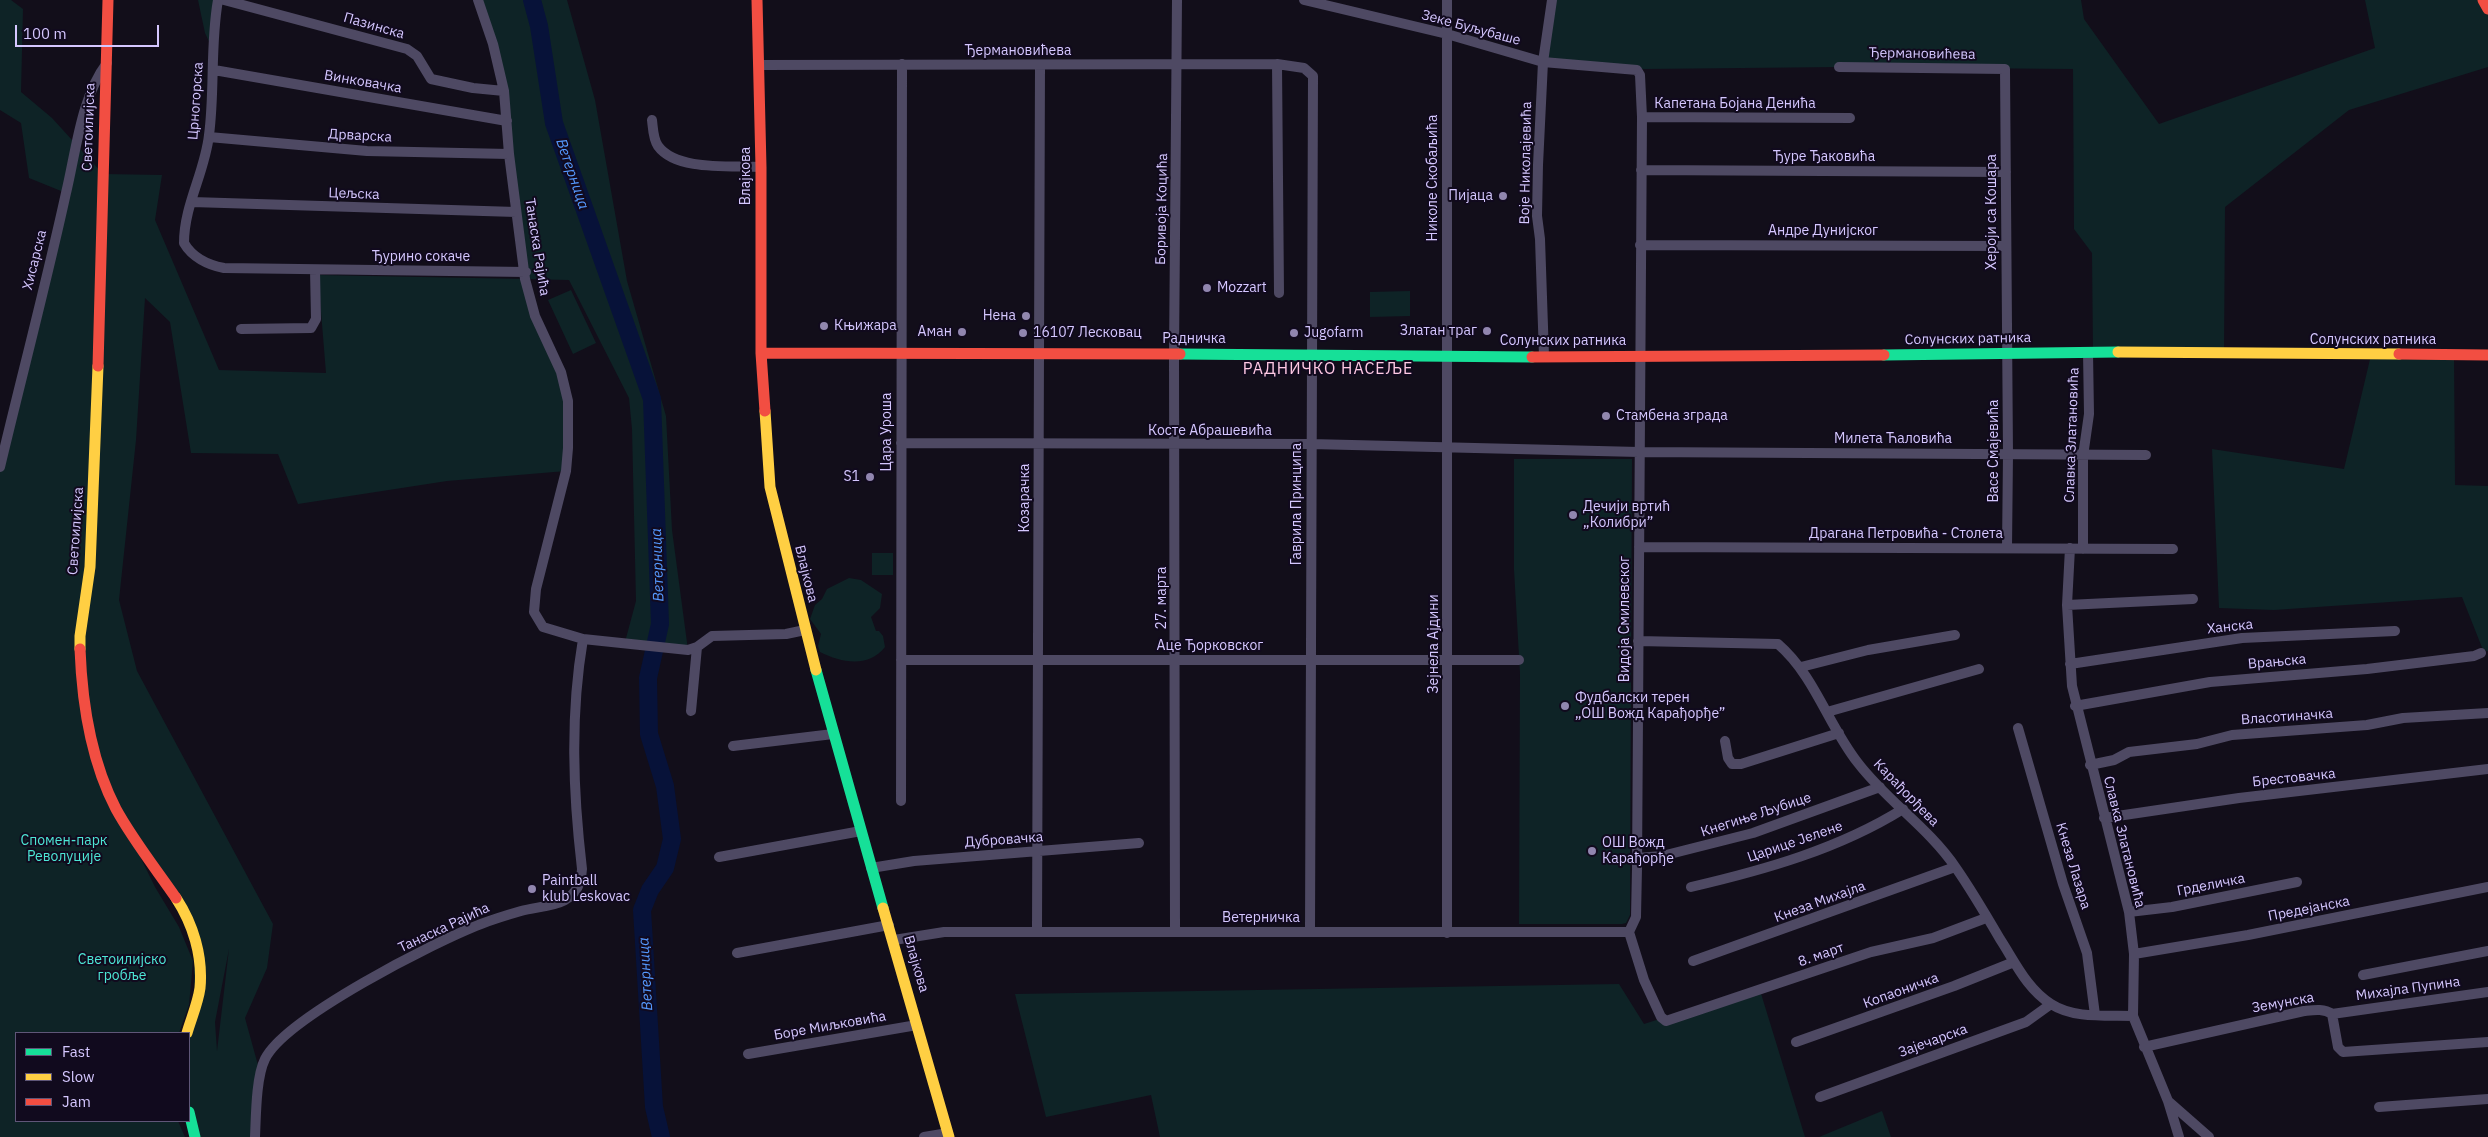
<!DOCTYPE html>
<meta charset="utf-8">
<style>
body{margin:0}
#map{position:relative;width:2488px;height:1137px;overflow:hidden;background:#120e1a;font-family:"IBM Plex Sans",sans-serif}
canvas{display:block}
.legend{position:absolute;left:15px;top:1032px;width:175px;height:90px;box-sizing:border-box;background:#110a1e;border:1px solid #5f5678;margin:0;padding:6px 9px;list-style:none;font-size:15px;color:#d5c7ff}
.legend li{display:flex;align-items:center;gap:10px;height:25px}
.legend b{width:25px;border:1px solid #5f5678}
.scale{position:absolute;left:15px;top:25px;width:144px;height:22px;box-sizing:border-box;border:2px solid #d5c7ff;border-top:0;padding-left:6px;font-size:15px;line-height:18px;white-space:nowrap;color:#d5c7ff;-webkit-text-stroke:4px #110a1e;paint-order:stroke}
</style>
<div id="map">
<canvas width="2488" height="1137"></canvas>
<ul class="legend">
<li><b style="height:6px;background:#16e098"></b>Fast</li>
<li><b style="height:6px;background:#ffcf43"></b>Slow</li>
<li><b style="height:6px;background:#f24e42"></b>Jam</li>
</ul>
<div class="scale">100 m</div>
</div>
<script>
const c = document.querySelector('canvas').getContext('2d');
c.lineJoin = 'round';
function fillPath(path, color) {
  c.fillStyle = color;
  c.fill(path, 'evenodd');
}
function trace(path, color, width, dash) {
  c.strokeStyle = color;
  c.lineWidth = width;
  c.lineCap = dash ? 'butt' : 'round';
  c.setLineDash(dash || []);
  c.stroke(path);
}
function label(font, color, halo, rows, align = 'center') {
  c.font = font + ' "IBM Plex Sans",sans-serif';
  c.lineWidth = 4;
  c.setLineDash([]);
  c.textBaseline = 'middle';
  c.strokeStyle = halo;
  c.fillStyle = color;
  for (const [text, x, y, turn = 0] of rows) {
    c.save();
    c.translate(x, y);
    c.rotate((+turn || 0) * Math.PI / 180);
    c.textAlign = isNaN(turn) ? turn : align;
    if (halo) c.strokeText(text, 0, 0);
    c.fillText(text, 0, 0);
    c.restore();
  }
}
const green = new Path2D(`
 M0,0H11L23,9L21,92L52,118L103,174L162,175L155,220L219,370L326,373L318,275L525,279L504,91L478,0H567L595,100L627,281L666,416L672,530L688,650L625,642L636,601L632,429L629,398L569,280L526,279L565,385L566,471L447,481L298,504L278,454L191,453L170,322L145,298L136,440L119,600L137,671L273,924L267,968L245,1018L261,1076L255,1137H195L189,1112V1033L195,1010L193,930L119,814L155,887L179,927L193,961L189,1005L179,1033H16V1121H178L185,1137H0V467L66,193L29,178L21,123L0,110ZM229,949L217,1051L215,1022Z
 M198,0H218L213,50L205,33Z
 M1554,0H2081L2084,19L2159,124L2375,48L2365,0H2488V67L2349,110L2225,207L2224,353L2093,352L2092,253L2074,229L2073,69L1839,67L1644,69L1543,62Z
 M571,290L596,343L573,354L548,300Z
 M1410,291V316L1370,317V292Z
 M2371,355H2454L2455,485L2488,486V651L2483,650L2462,597L2274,610L2219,608L2212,449L2344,469Z
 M1514,459H1632L1630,915L1626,923L1622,924H1519L1520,673L1514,570Z
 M872,553H893V575H872Z
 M849,578L861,580L882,594L880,608L871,617L876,631H879L883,636L885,647C868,668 842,663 820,652L818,646L821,634L810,619L815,605L822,599L827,589Z
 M1619,984L1644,1024L1759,987L1805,1137H1160L1151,1095L1046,1117L1015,994Z
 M1882,1111L1891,1137H1819Z`);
const river = new Path2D(`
 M532,0L539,26L554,123L652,399L660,624L648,678L649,734L665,786L672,839L665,868L650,890L642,910L654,1107L661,1137`);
const street = new Path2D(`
 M218,0C210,45 215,90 209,135C205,172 184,205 184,243C192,257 208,265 224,268L526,272
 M224,0L407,49L417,56L431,79L473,88L504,91
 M478,0L493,44L504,91L509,154L525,279L535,316L561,372L568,401V448L566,471L536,589L534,612L543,627L583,639L688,650L697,647L712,636L786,634L805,630
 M1304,0L1447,34L1543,62L1637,70L1640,75L1642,117L1850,118
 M1277,64L1304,68L1313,76L1310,932
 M759,65L1277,64L1279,293
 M1839,67L2005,69L2008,454L2007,548
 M214,70L507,121
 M652,120C653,128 653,139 658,146C677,172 733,165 761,167
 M209,137L367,151L509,154
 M1641,170L2006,172
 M192,202L516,212
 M1640,245L2005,246
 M241,329L311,328L316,319L315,270
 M1544,356L1540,239L1537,216L1538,165L1543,62L1552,0
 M901,443L1311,444L1639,452L2146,455
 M0,467C22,375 46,284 66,193C76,152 81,97 107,63
 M1639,547L2173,549
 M2070,548L2067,605L2072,686L2129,912L2134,954L2133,1016L2168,1101L2179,1137
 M2083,549V456L2089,414L2088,352
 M2067,605L2193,599
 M1638,641L1778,644C1815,676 1828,725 1858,763C1887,801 1929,828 1956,868C1972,891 1986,915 2000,939C2015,962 2027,989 2051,1004C2074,1019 2107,1015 2133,1016
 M901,660H1519
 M2070,664L2242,638L2395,631
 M1801,667L1868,650L1955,635
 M2075,706L2210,682L2367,669L2474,656L2481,653
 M691,711L697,647
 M1827,712L1979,669
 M2018,728L2063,884L2087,953L2095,1015
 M1725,741L1728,758L1732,764H1741L1839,733
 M733,746L833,734
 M2090,765L2114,760L2129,752L2197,744L2232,735L2367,725L2403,718L2488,713
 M901,801L902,64
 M2104,818L2239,798L2488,769
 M719,857L861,831
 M1637,858L1662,856L1753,833L1880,787
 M871,868L914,861L1139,843
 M1691,887C1764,870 1839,849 1903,809
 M2129,912L2172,907L2297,882
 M1037,931L1040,65
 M1175,932L1174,354L1177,0
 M1629,932L1636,917L1637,868L1642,117
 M1629,932L1644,980L1661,1017L1666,1021L1871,952L1933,938L1986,918
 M1447,933V0
 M894,940L944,932H1629
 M737,953L889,925
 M2134,954L2248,935L2488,887
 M1693,961L1955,867
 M2363,975L2488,951
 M2332,1014L2488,992
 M1796,1042L1954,986L2014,962
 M2144,1047L2304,1011C2313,1010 2324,1008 2332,1014L2338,1047L2343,1052L2488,1042
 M748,1054L917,1025
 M1820,1097L2026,1022L2051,1004
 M2168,1101L2209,1137
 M2379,1107L2488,1099
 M255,1137C256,1116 256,1077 265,1059C285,1018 436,941 481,924C494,919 507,915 521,911C534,907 552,907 565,900C577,893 581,883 582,869C573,792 570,716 583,639
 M924,1137L948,1133`);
const fast = new Path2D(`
 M1180,354L1532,357
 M1884,355L2118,352
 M816,670L883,908
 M189,1112L195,1137`);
const slow = new Path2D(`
 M2118,352L2399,354
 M765,411L770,487L816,670
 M80,649V636L90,567L98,366
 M176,898C193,924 203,956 200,988C198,1003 191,1019 187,1033
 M883,908L949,1137`);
const jam = new Path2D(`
 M757,0L761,167V353L765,411
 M2483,0L2488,9
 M761,353L1180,354
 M2399,354L2488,355
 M1532,357L1884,355
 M98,366L108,0
 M80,649C82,703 91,761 116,809C133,840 156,869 176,898`);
const markers = [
 [1503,196,5,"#9186af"],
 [1207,288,5,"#9186af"],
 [1026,316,5,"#9186af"],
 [824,326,5,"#9186af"],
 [1487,331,5,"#9186af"],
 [962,332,5,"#9186af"],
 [1023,333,5,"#9186af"],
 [1294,333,5,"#9186af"],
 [1606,416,5,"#9186af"],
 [870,477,5,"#9186af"],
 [1573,515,5,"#9186af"],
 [1565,706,5,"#9186af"],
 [1592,851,5,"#9186af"],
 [532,889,5,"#9186af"]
];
const streetNames = [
 ["Пазинска",374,26,16],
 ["Зеке Буљубаше",1471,28,15],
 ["Ђермановићева",1018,51],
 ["Ђермановићева",1922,54,1],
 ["Винковачка",363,82,10],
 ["Црногорска",196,101,-86],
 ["Капетана Бојана Денића",1735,104],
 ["Светоилијска",89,127,-88],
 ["Дрварска",360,136,3],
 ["Ђуре Ђаковића",1824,157],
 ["Воје Николајевића",1526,163,-89],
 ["Влајкова",746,176,-90],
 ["Николе Скобаљића",1433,178,-90],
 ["Цељска",354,194,2],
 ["Боривоја Коцића",1162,209,-89],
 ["Хероји са Кошара",1992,212,-90],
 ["Андре Дунијског",1823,231],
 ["Танаска Рајића",537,247,81],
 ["Ђурино сокаче",421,257],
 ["Хисарска",35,260,-76],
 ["Радничка",1194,339],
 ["Солунских ратника",1968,339,-1],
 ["Солунских ратника",2373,340],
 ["Солунских ратника",1563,341],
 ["Косте Абрашевића",1210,431],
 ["Цара Уроша",887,432,-90],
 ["Славка Златановића",2072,435,-88],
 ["Милета Ћаловића",1893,439],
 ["Васе Смајевића",1994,451,-90],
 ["Козарачка",1025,498,-90],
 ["Гаврила Принципа",1297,504,-90],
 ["Светоилијска",76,531,-86],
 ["Драгана Петровића - Столета",1906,534],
 ["Влајкова",806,574,76],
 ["27. марта",1162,598,-90],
 ["Видоја Смилевског",1625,619,-90],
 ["Ханска",2230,627,-6],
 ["Зејнела Ајдини",1434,644,-90],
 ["Аце Ђорковског",1210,646],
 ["Врањска",2277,662,-5],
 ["Власотиначка",2287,717,-4],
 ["Брестовачка",2294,778,-6],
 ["Карађорђева",1906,793,46],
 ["Кнегиње Љубице",1756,815,-18],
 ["Дубровачка",1004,840,-4],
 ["Царице Јелене",1795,842,-19],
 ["Славка Златановића",2124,842,76],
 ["Кнеза Лазара",2073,866,73],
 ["Грделичка",2211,885,-11],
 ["Кнеза Михајла",1820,902,-20],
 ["Предејанска",2309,909,-11],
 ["Ветерничка",1261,918],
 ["Танаска Рајића",444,928,-25],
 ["8. март",1821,955,-19],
 ["Влајкова",916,964,74],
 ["Михајла Пупина",2408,989,-8],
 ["Копаоничка",1901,991,-20],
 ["Земунска",2283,1003,-10],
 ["Боре Миљковића",830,1026,-10],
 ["Зајечарска",1933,1041,-20]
];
const poiNames = [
 ["Пијаца",1493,196,"right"],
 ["Mozzart",1217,288],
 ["Нена",1016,316,"right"],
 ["Књижара",834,326],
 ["Златан траг",1477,331,"right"],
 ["Аман",952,332,"right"],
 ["16107 Лесковац",1033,333],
 ["Jugofarm",1304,333],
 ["Стамбена зграда",1616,416],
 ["S1",860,477,"right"],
 ["Дечији вртић",1583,507],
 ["„Колибри”",1583,523],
 ["Фудбалски терен",1575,698],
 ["„ОШ Вожд Карађорђе”",1575,714],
 ["ОШ Вожд",1602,843],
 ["Карађорђе",1602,859],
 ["Paintball",542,881],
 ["klub Leskovac",542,897]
];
const parkNames = [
 ["Спомен-парк",64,841],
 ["Револуције",64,857],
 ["Светоилијско",122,960],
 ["гробље",122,976]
];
const waterNames = [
 ["Ветерница",572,174,71],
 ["Ветерница",658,565,-92],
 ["Ветерница",646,974,-93]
];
const quarterNames = [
 ["РАДНИЧКО НАСЕЉЕ",1328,369]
];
fillPath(green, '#0e2326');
trace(river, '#071239', 18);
trace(street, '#4e4963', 10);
trace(fast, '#16e098', 11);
trace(slow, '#ffcf43', 11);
trace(jam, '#f24e42', 11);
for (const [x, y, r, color] of markers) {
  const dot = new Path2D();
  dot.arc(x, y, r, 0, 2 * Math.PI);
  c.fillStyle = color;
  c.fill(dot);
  trace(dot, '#110a1e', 2);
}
label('14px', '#d5c7ff', '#110a1e', streetNames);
label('14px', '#d5c7ff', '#110a1e', poiNames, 'left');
label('14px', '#4de6d5', '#110a1e', parkNames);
label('italic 15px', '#59f', '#110a1e', waterNames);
c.letterSpacing = '1px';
label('16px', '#ffc9e4', '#110a1e', quarterNames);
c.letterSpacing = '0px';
</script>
